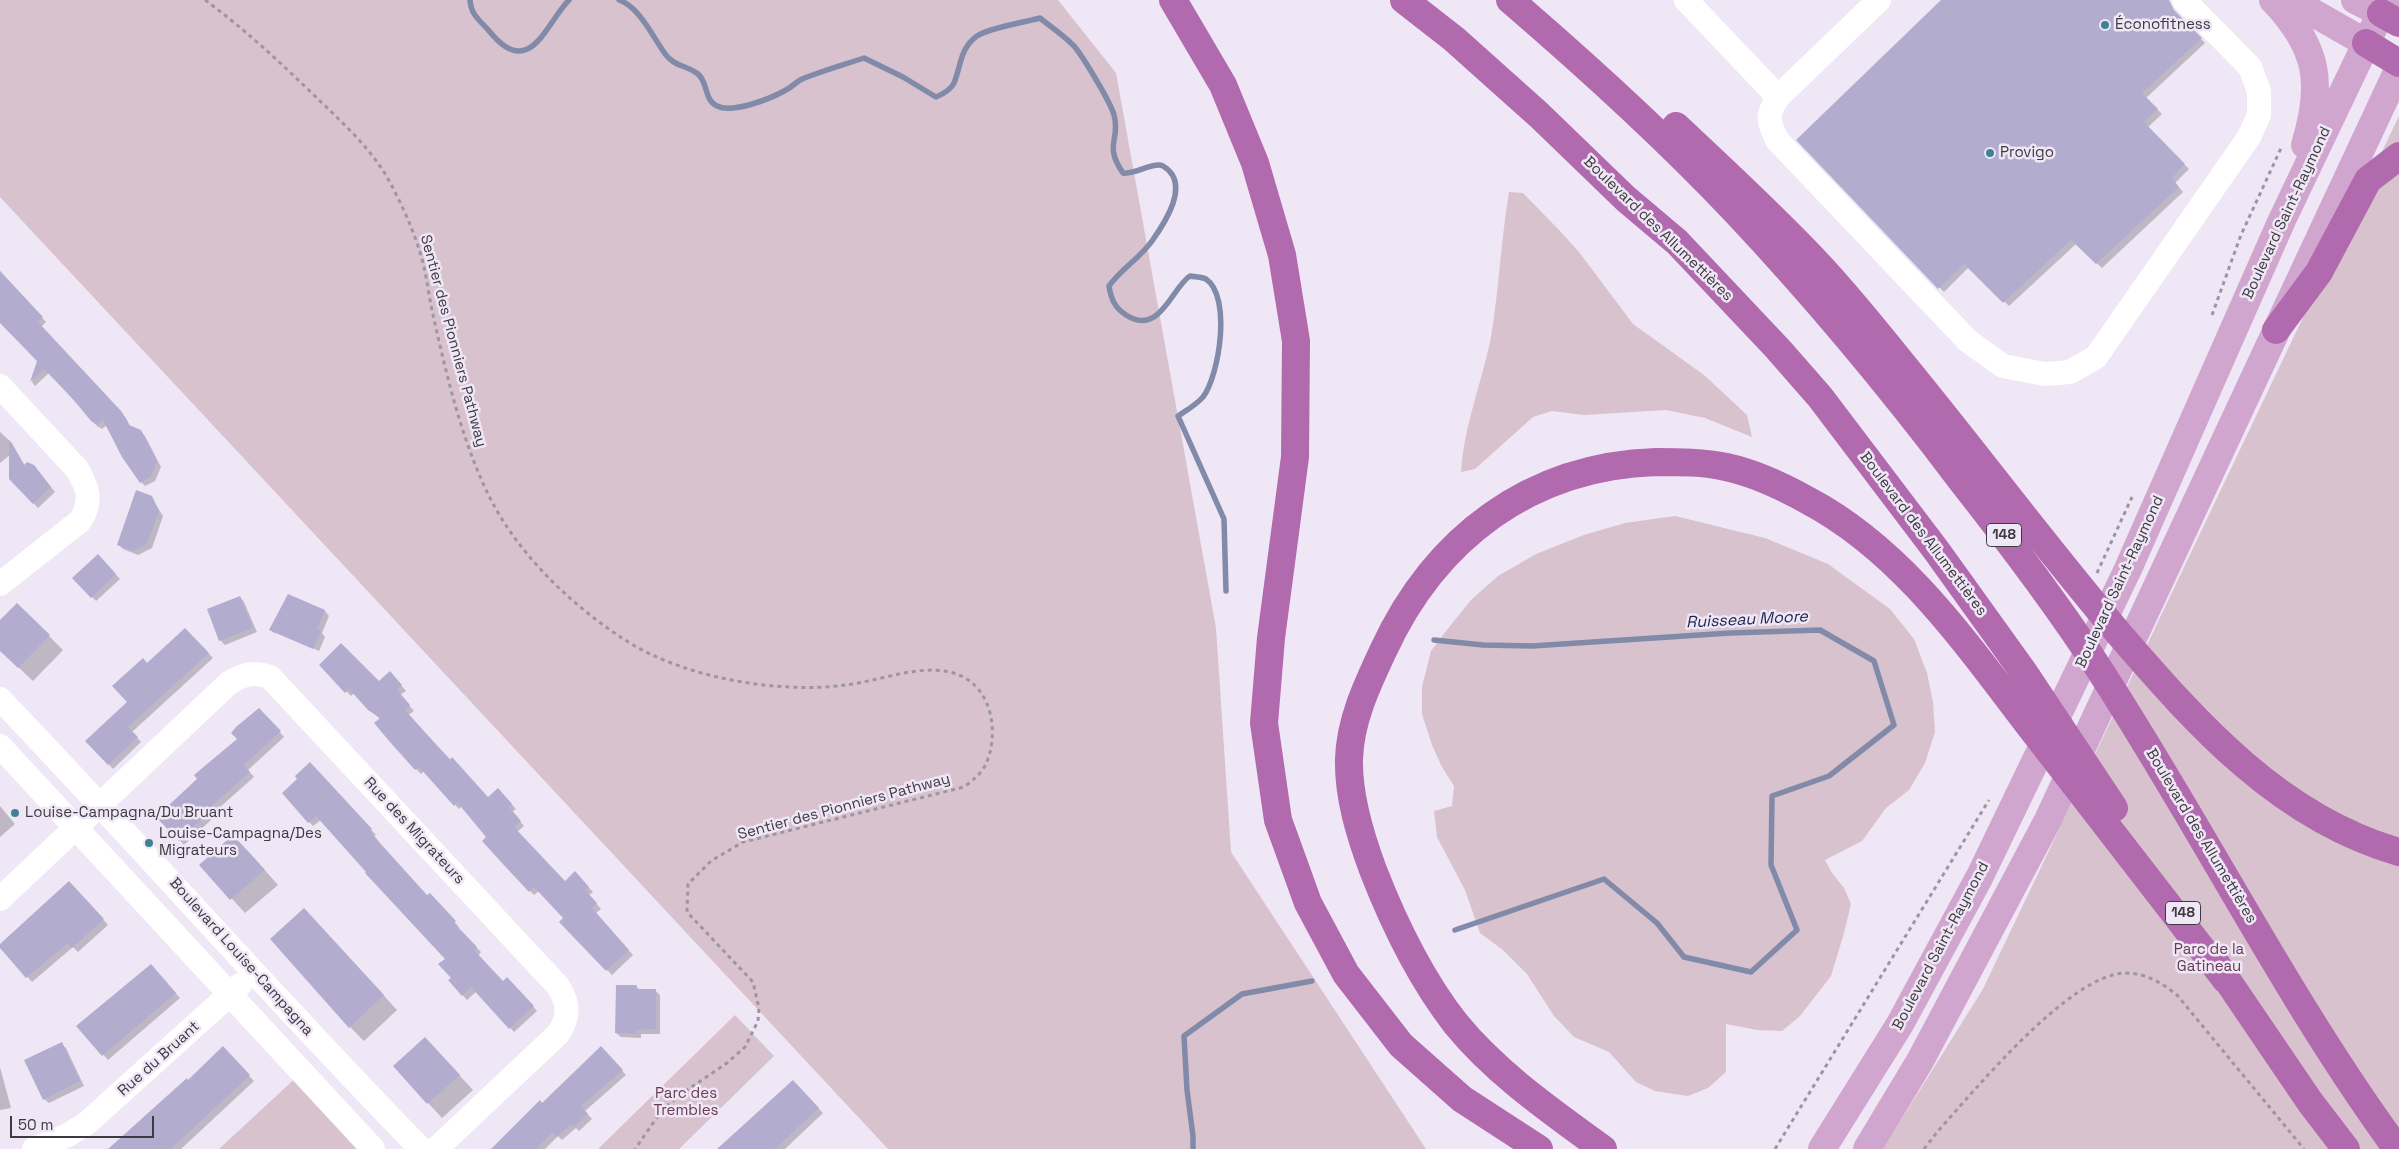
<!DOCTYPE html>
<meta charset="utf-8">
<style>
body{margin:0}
#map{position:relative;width:2399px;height:1149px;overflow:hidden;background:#efe6f6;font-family:"Space Grotesk",sans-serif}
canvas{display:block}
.scale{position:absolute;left:10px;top:1116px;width:144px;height:22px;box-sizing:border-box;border:2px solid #3d3a40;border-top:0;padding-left:6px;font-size:15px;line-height:18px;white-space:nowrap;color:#3d3a40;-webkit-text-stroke:4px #efe6f6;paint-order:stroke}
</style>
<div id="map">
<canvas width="2399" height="1149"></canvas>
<div class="scale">50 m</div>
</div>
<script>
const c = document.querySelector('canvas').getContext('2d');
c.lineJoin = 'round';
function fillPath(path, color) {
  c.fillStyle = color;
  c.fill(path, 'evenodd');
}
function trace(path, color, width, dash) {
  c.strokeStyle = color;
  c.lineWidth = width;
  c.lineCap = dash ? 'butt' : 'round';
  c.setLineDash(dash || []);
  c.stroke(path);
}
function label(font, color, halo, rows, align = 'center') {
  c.font = font + ' "Space Grotesk",sans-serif';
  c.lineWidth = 5;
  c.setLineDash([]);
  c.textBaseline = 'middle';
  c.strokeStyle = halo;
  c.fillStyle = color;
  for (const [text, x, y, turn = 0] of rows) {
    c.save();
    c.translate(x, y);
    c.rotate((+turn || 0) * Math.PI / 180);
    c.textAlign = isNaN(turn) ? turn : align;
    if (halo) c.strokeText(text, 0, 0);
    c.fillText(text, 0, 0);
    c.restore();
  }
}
const green = new Path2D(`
 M0,0H1058L1116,73L1216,628L1231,852L1426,1149H888L0,197Z
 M2399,116V1149H1883L1983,989Z
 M1509,192L1523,193L1560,231L1579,252L1633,324L1704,375L1747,415L1752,437L1705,418L1666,410L1584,415L1552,411L1533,417L1475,469L1461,472C1464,426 1482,382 1491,337C1499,289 1501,240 1509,192Z
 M1675,516L1765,538L1828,564L1890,609L1914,639L1927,673L1933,702L1935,732L1925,763L1909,790L1886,808L1862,841L1825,860L1832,873L1844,888L1851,904L1844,933L1831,976L1800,1016L1782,1031L1757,1030L1726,1024V1072L1708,1088L1688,1096L1655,1091L1636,1082L1609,1052L1574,1037L1554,1016L1527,974L1503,950L1480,933L1465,890L1437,837L1434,811L1452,806L1454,786L1442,767L1432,745L1422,714V687L1431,651L1446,631L1471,600L1498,576L1536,554L1584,535L1625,523Z
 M735,1015L774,1056L679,1149H598Z
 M302,1072L373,1149H219Z`);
const shadow = new Path2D(`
 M1943,0H2167L2178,16L2205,43L2146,98L2162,114L2147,128L2189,169L2175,183L2183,192L2102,268L2076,244L2009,306L1969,267L1944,292L1798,140Z
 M0,271L46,322L41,327L126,418L131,428L140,431L145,436L161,467L155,481L145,486L141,482L107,425L102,429L97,426L49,373L35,386L32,382L38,360L0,320Z
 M0,432L12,443L25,466L38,471L55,492L38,508L10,478V455L0,463Z
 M151,497L163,516L152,548L138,555L123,549L118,544Z
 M98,556L120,579L96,601L74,578Z
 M289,595L325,611L329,616L322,633L325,637L319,651L275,631V634L271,630Z
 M240,597L244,602L257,632L225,645L220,640Z
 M0,622L49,636L63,650L33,681L0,650Z
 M185,629L213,658L132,732L141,742L113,769L87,741L129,702L148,665Z
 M320,665L379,683L394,677L406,691L400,695L414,711L408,715L488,799L503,794L516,809L512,812L524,826L517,832L565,883L580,878L593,892L589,895L601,909L595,914L633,955L612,975L561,922L565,918L539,891L534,895L502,862L488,837L462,806L459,809L424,771L421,774L416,769L376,723L380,719L354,693L351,696Z
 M264,714L284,737L248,770L254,777L210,816L212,819L184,845L158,817Z
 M310,764L376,835L374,836L384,849L427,896L434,899L459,927L458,928L481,952L478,956L503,983H512L537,1011L514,1032L477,991L467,1000L449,980L452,978L447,959L321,820L313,826L309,822L299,779Z
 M0,806L15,824L0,837Z
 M247,850L278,885L245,913L201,865Z
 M74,887L108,925L78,952L73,947L32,982L0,945Z
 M318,924L397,1010L364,1041L350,1027Z
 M155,970L180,998L108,1060L78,1026Z
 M636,986L640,990H655L660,995V1034H641V1038L621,1037L616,1033Z
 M61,1044L66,1048L84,1086L49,1103L44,1099Z
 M223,1048L254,1081L181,1149H110L188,1081Z
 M601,1048L626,1075L585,1111L592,1119L579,1131L576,1128L562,1140L558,1136L545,1149H495Z
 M439,1053L473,1090L442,1118L394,1066Z
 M0,1067L11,1108L0,1110Z
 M792,1081L823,1113L785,1149H718Z`);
const stream = new Path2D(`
 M470,0C471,16 481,21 490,32C530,81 546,23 569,0
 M619,0C641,8 653,38 666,55C674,66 688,66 698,74C708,82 704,100 717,106C733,114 772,98 786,90C792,87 796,82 802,79C822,71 843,65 864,58L903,77L936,97C943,94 951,90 954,83C961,66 960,48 977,36C988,28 1026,22 1040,18C1051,27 1063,35 1073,45C1081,53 1111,103 1114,115C1121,140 1103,144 1123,173C1135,175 1154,161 1163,166C1192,183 1164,224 1152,241C1140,258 1121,269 1109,286C1111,299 1115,308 1126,315C1160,337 1172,287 1190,276C1195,277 1202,277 1206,279C1232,297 1219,376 1203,397C1196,405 1187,410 1178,416L1224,519L1226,591
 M1434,640L1483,645L1532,646L1730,633L1820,630L1874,661L1894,725L1829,776L1772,796L1771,865L1797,930L1751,972L1684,957L1657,923L1604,879L1455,930
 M1193,1149V1136L1187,1090L1184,1036L1242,994L1312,981`);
const building = new Path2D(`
 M1941,0H2169L2174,10L2202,38L2142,93L2158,109L2144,122L2185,164L2172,178L2179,187L2096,264L2071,240L2003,303L1964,264L1938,289L1796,140Z
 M0,271L43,317L38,322L122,412L129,425L141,430L157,461L151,477L140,483L122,457L103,420L97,425L91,421L73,399L44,369L30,382L37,361L0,323Z
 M9,440L24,465L27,462L34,465L51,487L33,504L9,479Z
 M136,490L152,496L159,511L147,544L133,551L117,545Z
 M98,554L116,574L91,598L72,578Z
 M288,594L325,610L317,629L321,631L313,649L269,630Z
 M240,596L253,628L219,641L207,609Z
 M17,603L50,635L18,668L0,651V620Z
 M185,628L209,653L128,727L138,737L108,765L85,741L127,702L112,686L143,658L147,663Z
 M341,643L379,681L390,671L402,685L397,690L410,705L405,710L450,760L452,757L488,797L498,788L512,804L509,807L521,821L514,827L565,881L575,871L589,887L585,890L597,903L592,908L629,950L606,971L559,922L563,918L534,887L529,892L502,863L482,841L486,837L457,802L454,806L419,767L415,770L390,742L374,723L380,718L368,710L349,689L345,693L319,665Z
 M259,708L281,731L244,765L250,772L206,811L208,813L179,841L156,817L197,779L194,775L237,739L231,733L236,727Z
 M310,762L372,829L370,831L380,843L427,895L430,893L456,921L454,923L477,947L474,950L503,981L507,977L534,1006L509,1029L471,987L462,996L448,980L451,978L438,964L445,959L365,873L366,872L316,816L308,823L282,793L297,779L295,776Z
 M233,835L265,870L230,900L199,865Z
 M69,881L104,919L72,948L68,943L26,978L0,948V944Z
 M304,908L384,995L349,1028L270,939Z
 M151,964L176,993L102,1056L76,1026Z
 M616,985H637L636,989H656V1029L637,1030V1034L615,1033Z
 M425,1037L460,1075L427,1104L393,1066Z
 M62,1042L80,1081L43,1100L24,1060Z
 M223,1046L250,1075L171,1149H108L187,1078L188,1080Z
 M601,1046L623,1070L581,1106L588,1114L574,1127L571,1124L557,1137L553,1132L536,1149H491L540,1100L542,1103Z
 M793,1080L819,1108L775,1149H717Z`);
const path = new Path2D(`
 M205,0C246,30 283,65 320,101C344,124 369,147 387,177C401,202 414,231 422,259C427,278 429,297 433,315C447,377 462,442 490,498C519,555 571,605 625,640C684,678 778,694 846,685C881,681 925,661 959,675C993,689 999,734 986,764C981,774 973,780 964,787L743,842L711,861L688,884L687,912L753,982L759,1008L758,1021L745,1047L727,1063L684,1092L663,1109L635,1149
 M2212,315L2241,235L2282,146
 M2097,573L2132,497
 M1775,1149L1989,800
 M1924,1149L1938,1131C1976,1089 2069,975 2125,973C2146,973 2162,983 2177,995L2304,1149`);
const minor = new Path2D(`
 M1686,0L1778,97
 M1879,0L1778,97C1766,116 1768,120 1777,140L1968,341L2003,366L2044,374L2070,372L2096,357L2249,137L2259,115V91L2250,67L2184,0
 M0,386L77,469C88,488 93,501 80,521L0,584
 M0,699C142,847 277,1002 421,1149
 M0,746L373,1149
 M0,899L229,683C244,674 253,671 270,677L558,986C569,1004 570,1016 558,1034L436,1149
 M34,1149L68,1135L87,1123L240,985`);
const major = new Path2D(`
 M2273,0C2318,47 2324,83 2305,145
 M2291,0L2366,43
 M2355,0L2381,13
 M1822,1149L1900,1024L1980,876L2128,569L2282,220L2387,0
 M1867,1149L1920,1061L2048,820L2399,68`);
const highway = new Path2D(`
 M1173,0L1223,85L1255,163L1282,255L1296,341L1295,457L1271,638L1264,723L1278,820L1308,903L1346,974L1401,1045L1462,1099L1539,1149
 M1404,0L1454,39L1539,115L1626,199L1677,242L1778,349L1820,397L1936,550L2025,674L2114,808
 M1510,0C1588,67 1664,136 1735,211C1815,296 1890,386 1961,480C2009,541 2057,604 2099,669C2202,827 2286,997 2397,1149
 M2381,13L2399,23
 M2366,43L2399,63
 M1676,126C1724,171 1773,216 1818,264C1848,296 1877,332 1905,367C1978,456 2046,548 2120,635C2198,725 2280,818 2399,852
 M2276,330L2319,272L2368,180L2399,156
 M2217,965L2310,1102L2346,1149
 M1603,1149C1551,1111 1497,1074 1456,1024C1420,978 1394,924 1373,870C1360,835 1348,796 1349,759C1350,721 1367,685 1383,651C1435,538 1530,466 1656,462C1679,462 1704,462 1726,467C1754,473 1782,486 1807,500C1906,552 1971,651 2038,737C2101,818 2163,899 2226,980`);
const markers = [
 [2105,25,5,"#3f8293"],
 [1990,153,5,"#3f8293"],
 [15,813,5,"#3f8293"],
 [149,843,5,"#3f8293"]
];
const shields = [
 [2004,535,35],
 [2183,913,35]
];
const shieldNames = [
 ["148",2004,535],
 ["148",2183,913]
];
const poiNames = [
 ["Éconofitness",2115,25],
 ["Provigo",2000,153],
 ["Louise-Campagna/Du Bruant",25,813],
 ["Louise-Campagna/Des",159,834],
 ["Migrateurs",159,851]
];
const streetNames = [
 ["Boulevard Saint-Raymond",2287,213,-65],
 ["Boulevard des Allumettières",1658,229,44],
 ["Sentier des Pionniers Pathway",453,341,75],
 ["Boulevard des Allumettières",1923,534,53],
 ["Boulevard Saint-Raymond",2120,582,-65],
 ["Sentier des Pionniers Pathway",844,807,-15],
 ["Rue des Migrateurs",414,831,47],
 ["Boulevard des Allumettières",2201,836,59],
 ["Boulevard Saint-Raymond",1941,946,-62],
 ["Boulevard Louise-Campagna",241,957,48],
 ["Rue du Bruant",159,1059,-42]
];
const parkNames = [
 ["Parc de la",2209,950],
 ["Gatineau",2209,967],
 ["Parc des",686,1094],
 ["Trembles",686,1111]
];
const waterNames = [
 ["Ruisseau Moore",1747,620,-3]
];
fillPath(green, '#d8c2cd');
fillPath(shadow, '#0003');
trace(stream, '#828aa9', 5.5);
fillPath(building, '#b2adce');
trace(path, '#9d96a2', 3, [4, 4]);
trace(minor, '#fff', 24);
trace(major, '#d0a6ce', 28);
trace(highway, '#b16aae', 28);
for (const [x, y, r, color] of markers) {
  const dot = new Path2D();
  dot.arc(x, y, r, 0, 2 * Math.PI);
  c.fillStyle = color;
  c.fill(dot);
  trace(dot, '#efe6f6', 2);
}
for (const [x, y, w] of shields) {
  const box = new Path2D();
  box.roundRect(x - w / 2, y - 11.5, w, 23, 4);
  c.fillStyle = '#efe6f6';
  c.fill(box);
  trace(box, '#3d3a40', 1);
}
label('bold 14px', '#3d3a40', null, shieldNames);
label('15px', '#3d3a40', '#efe6f6', poiNames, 'left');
label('15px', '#3d3a40', '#efe6f6', streetNames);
label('15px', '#693954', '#efe6f6', parkNames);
label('italic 16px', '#202852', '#efe6f6', waterNames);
</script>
